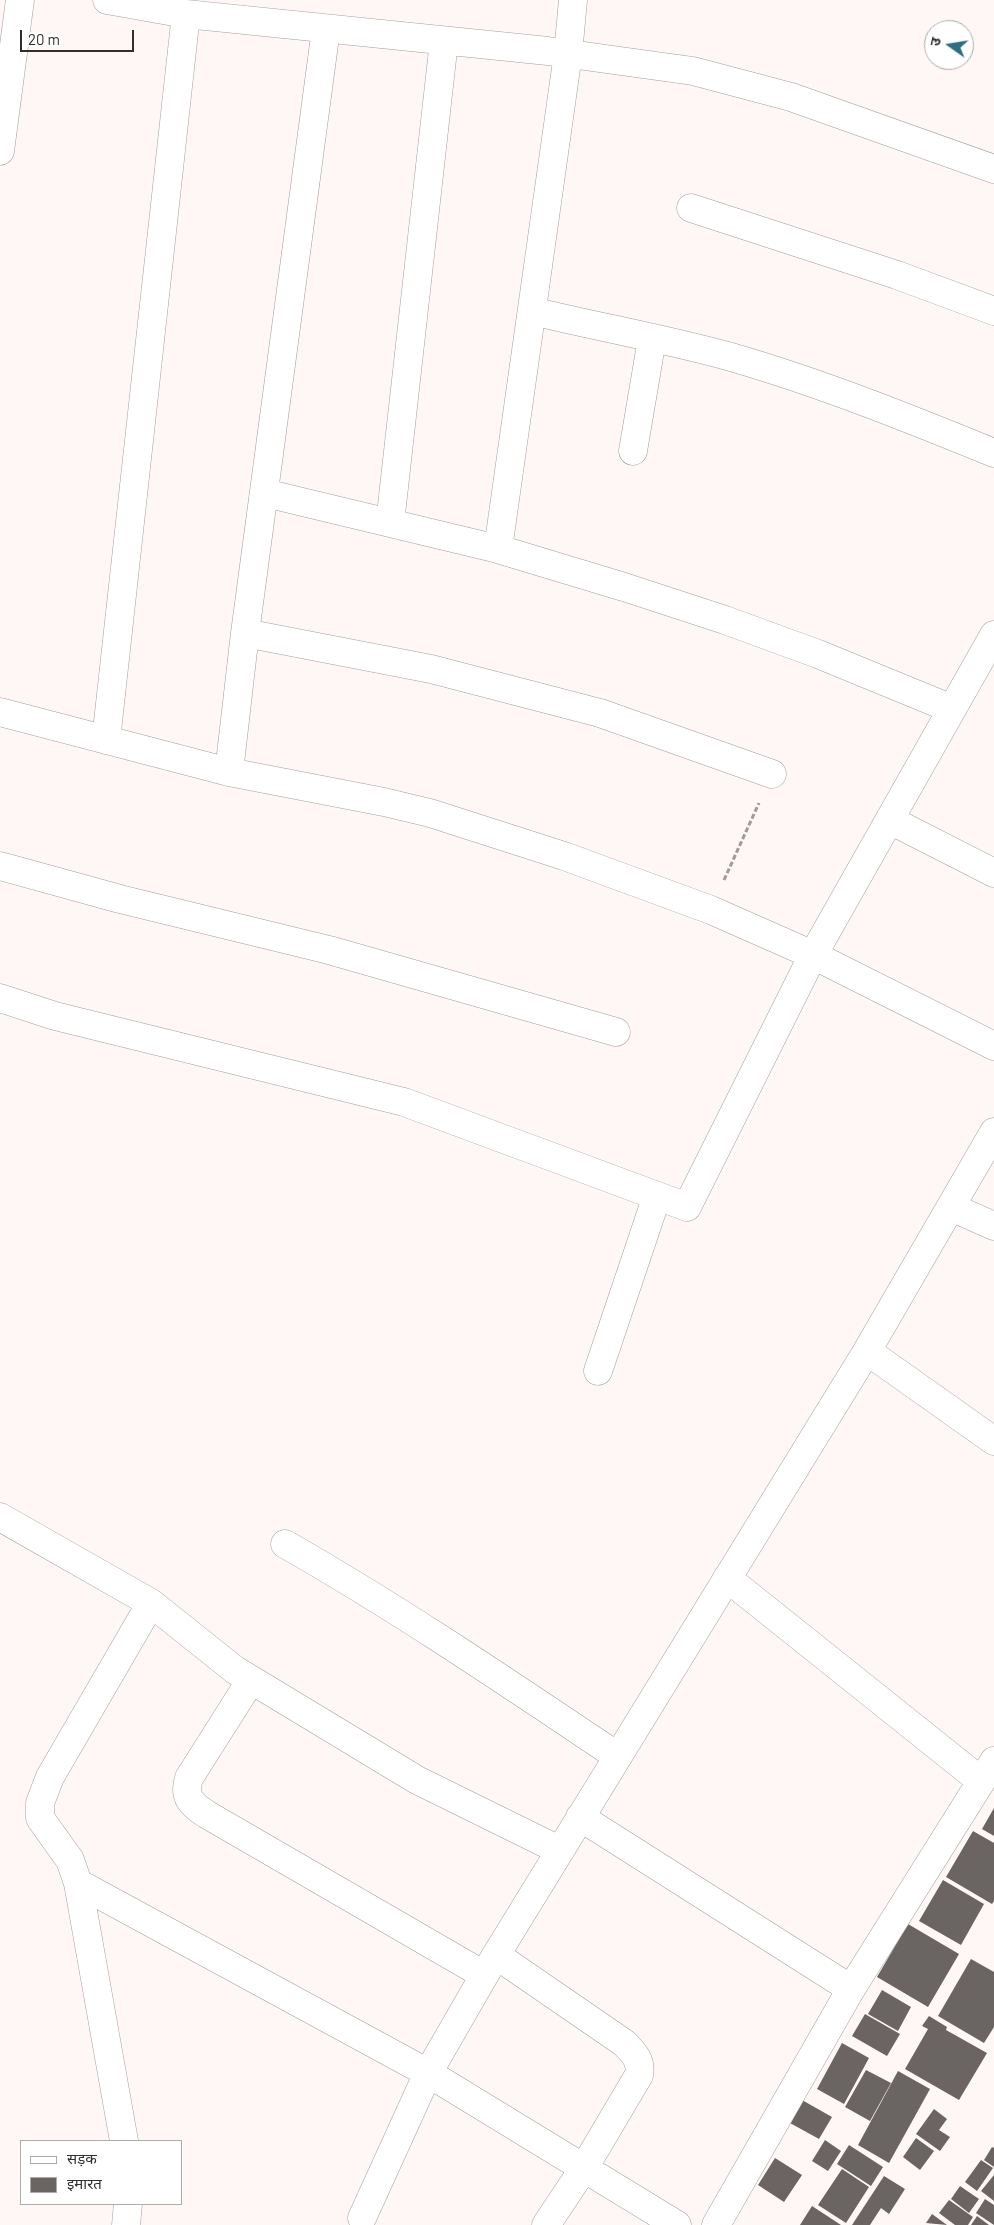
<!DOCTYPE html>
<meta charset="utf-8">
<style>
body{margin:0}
#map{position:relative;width:994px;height:2225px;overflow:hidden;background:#fef7f5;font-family:Barlow,"Noto Sans Devanagari",sans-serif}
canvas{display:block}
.legend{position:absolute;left:20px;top:2140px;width:162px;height:65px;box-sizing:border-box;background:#fff;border:1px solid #adabab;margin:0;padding:6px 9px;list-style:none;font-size:15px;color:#312e2d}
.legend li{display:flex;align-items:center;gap:10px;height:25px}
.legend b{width:25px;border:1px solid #adabab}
.north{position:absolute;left:924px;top:20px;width:50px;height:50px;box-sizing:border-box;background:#fff;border:1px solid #adabab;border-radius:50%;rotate:283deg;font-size:14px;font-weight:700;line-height:20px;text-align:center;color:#312e2d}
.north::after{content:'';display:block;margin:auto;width:18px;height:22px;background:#2e6e83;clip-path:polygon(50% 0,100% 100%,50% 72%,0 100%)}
.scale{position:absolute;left:20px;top:30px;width:114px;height:22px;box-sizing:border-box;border:2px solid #312e2d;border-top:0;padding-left:6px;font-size:15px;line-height:18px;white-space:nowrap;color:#312e2d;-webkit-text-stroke:4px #fff;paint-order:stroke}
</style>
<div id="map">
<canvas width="994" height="2225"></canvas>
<ul class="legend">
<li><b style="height:6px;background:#fff"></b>सड़क</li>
<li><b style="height:14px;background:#6a6462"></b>इमारत</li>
</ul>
<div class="north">उ</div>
<div class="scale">20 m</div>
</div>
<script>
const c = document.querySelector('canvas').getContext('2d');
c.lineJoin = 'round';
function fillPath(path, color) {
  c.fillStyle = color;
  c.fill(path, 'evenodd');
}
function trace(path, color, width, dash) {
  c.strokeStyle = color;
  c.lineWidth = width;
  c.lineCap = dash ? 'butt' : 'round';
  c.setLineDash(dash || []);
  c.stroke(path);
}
const building = new Path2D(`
 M994,1808V1836L982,1829Z
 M973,1831L994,1843V1901L992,1904L946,1877Z
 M943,1880L984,1904L961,1945L919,1921Z
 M908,1924L959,1954L928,2007L877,1977Z
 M971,1959L994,1972V2027L984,2043L938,2016Z
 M882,1990L911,2007L898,2031L868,2014Z
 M865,2014L900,2034L887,2056L852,2036Z
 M929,2016L947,2027L946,2030L987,2053L959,2100L905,2069L928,2029L922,2026Z
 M842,2043L869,2058L844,2104L817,2089Z
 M866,2070L891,2083L870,2121L845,2107Z
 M898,2071L930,2089L889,2163L858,2145Z
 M802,2100L832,2117L819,2139L790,2123Z
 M934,2109L947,2119L939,2130L950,2137L940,2151L916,2134Z
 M916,2138L934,2151L920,2170L903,2157Z
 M825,2140L841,2151L828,2171L812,2161Z
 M849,2145L883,2167L871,2186L837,2164Z
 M992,2147L994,2148V2167L984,2160Z
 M775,2158L802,2175L784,2202L758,2185Z
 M981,2160L993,2168L977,2191L965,2182Z
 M842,2169L869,2187L846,2223L818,2205Z
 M994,2175V2201L981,2191Z
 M884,2176L905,2189L889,2214L881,2208L870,2225H852Z
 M960,2186L979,2199L969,2213L951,2199Z
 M985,2199L994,2205V2225L976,2213Z
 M949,2200L973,2217L968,2225H955L939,2213Z
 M812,2206L841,2225H800Z
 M932,2214L947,2225L926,2223Z
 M977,2216L989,2225H971Z`);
const path = new Path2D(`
 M724,880L759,803`);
const street = new Path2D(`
 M107,0L186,14L548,51L693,71L791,97L994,169
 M0,151L20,0
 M691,208L897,275L994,311
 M532,311C598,327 666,339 731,357C821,383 908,418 994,453
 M633,451L652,339
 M265,493L498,549L624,587L725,620L818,654L952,709
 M390,523L444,41
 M498,549L568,54L573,0
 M245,633L431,669L600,713L772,774
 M0,712L229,772L384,802L430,813L564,856L711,910L813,955L994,1046
 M106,740L186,14
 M229,772L245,633L326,29
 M890,820L994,873
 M0,866L120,899L329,950L616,1032
 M0,998L55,1016L404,1102L687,1207L813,955L994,635
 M951,1207L994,1226
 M867,1351L994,1441
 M598,1371L657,1196
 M0,1517L151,1603L235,1670L417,1780L559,1850
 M285,1544C399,1609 508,1683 617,1756
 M727,1578L981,1781
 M251,1680L189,1778C183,1797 191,1804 206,1814L484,1975
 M580,1817L851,1989
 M78,1883L428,2073L362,2218
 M496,1955L624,2043C634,2053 642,2061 639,2075L584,2168L546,2225
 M124,2141L78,1883L70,1860L40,1818V1803L50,1777L151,1603
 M126,2225L128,2204
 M677,2225L428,2073L496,1955L867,1351L994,1132
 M716,2225L851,1989L994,1761`);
fillPath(building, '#6a6462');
trace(street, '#a49e9c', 29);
trace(path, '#a09b99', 3, [5, 2.5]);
trace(street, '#fff', 28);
</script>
